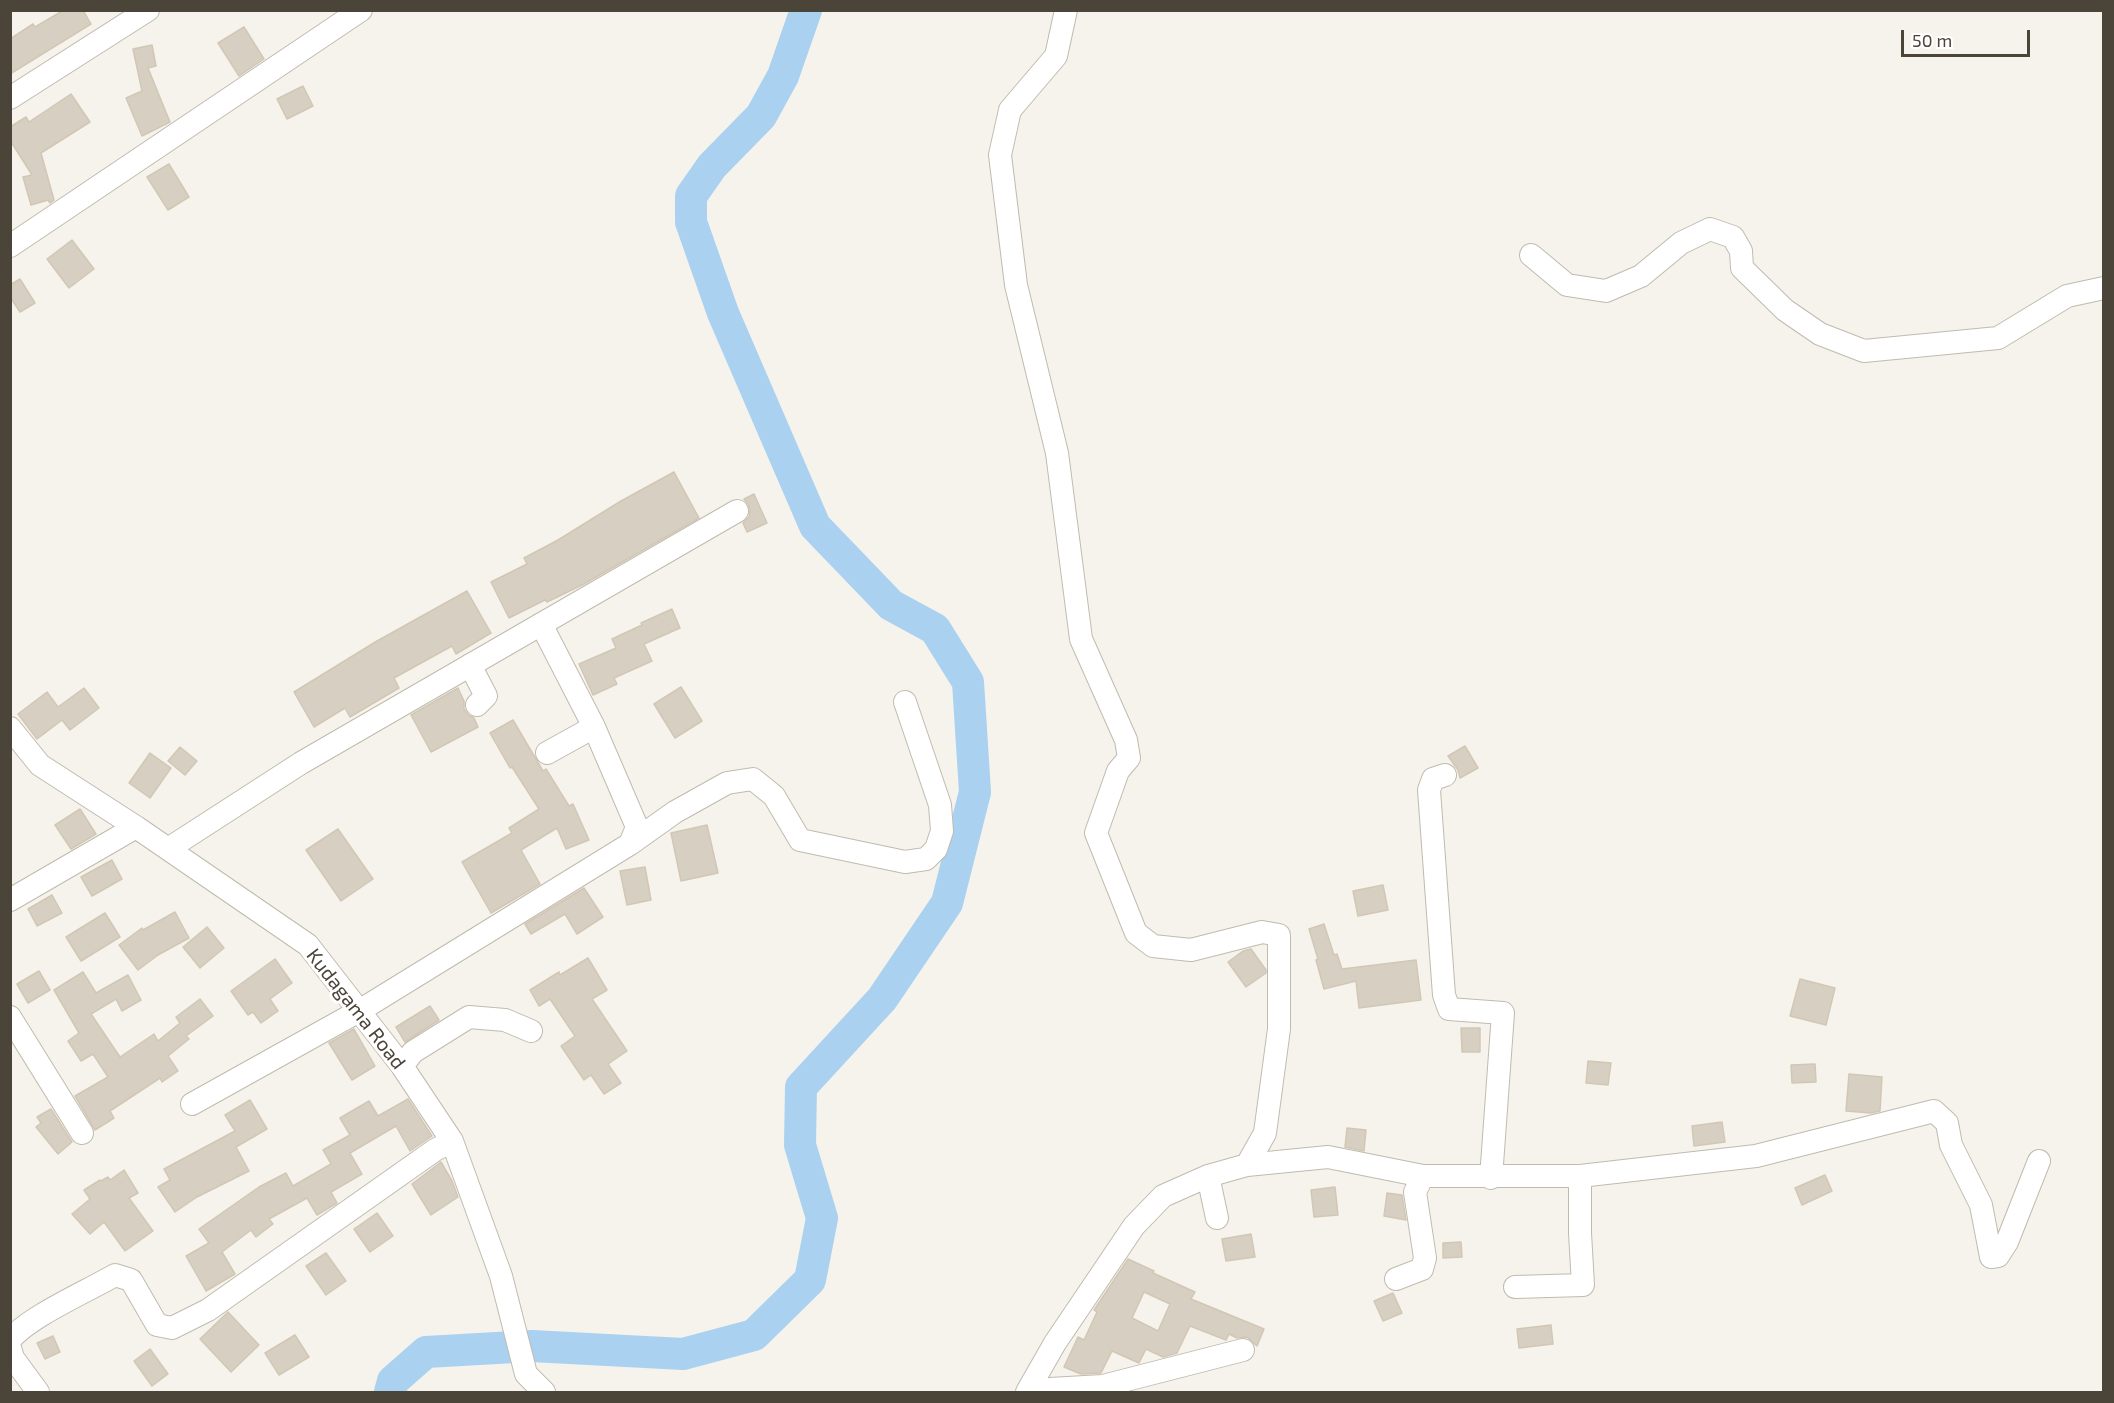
<!DOCTYPE html>
<style>
body{margin:0}
#map{position:relative;width:2114px;height:1403px;overflow:hidden;background:#f5f3ec;font-family:"Exo 2",sans-serif}
canvas{display:block}
.frame{position:absolute;inset:0;border:12px solid #4a4439;pointer-events:none}
.scale{position:absolute;left:1901px;top:30px;width:129px;height:27px;box-sizing:border-box;border:3px solid #4a4439;border-top:0;padding-left:8px;font-size:18px;line-height:21px;white-space:nowrap;color:#4a4439;-webkit-text-stroke:4px #fff;paint-order:stroke}
</style>
<div id="map">
<canvas width="2114" height="1403"></canvas>
<div class="frame"></div>
<div class="scale">50 m</div>
</div>
<script>
const c = document.querySelector('canvas').getContext('2d');
c.lineJoin = 'round';
function trace(path, color, width, dash) {
  c.strokeStyle = color;
  c.lineWidth = width;
  c.lineCap = dash ? 'butt' : 'round';
  c.setLineDash(dash || []);
  c.stroke(path);
}
function fillPath(path, color) {
  c.fillStyle = color;
  c.fill(path, 'evenodd');
}
function label(font, color, halo, rows, align = 'center') {
  c.font = font + ' "Exo 2",sans-serif';
  c.lineWidth = 6;
  c.setLineDash([]);
  c.textBaseline = 'middle';
  c.strokeStyle = halo;
  c.fillStyle = color;
  for (const [text, x, y, turn = 0] of rows) {
    c.save();
    c.translate(x, y);
    c.rotate((+turn || 0) * Math.PI / 180);
    c.textAlign = isNaN(turn) ? turn : align;
    if (halo) c.strokeText(text, 0, 0);
    c.fillText(text, 0, 0);
    c.restore();
  }
}
const river = new Path2D(`
 M390,1392L393,1381L426,1352L532,1346L683,1354L754,1335L810,1280L822,1218L800,1145L801,1087L882,999L947,903L975,792L968,682L935,629L891,605L815,526L723,313L691,222V196L712,166L761,116L783,76L806,10`);
const building = new Path2D(`
 M64,10H83L91,24L10,74V39L33,24L35,27Z
 M244,27L264,59L239,76L218,43Z
 M152,45L156,66L148,68L170,122L142,136L126,98L142,91L133,49Z
 M303,86L313,106L287,119L277,99Z
 M71,94L90,122L41,153L54,200L50,203L48,200L31,205L23,177L32,175L10,140V127L26,117L29,122Z
 M169,164L189,197L168,210L147,177Z
 M72,240L94,269L69,288L47,259Z
 M20,279L35,303L20,312L10,297V285Z
 M674,472L699,518L584,584L547,602L545,600L509,618L491,582L527,564L524,558L558,540L621,501Z
 M754,494L767,523L747,532L743,523L749,517L750,510L748,504L744,499Z
 M467,591L491,633L456,654L452,646L394,678L399,688L350,717L345,708L314,727L294,692L377,641Z
 M672,609L680,628L644,644L652,661L614,678L617,684L593,695L579,664L616,648L612,639L642,625L641,623Z
 M681,687L702,721L675,738L654,704Z
 M84,688L99,708L70,730L62,720L37,739L18,714L47,692L58,707Z
 M458,688L464,701V709L468,715L474,718L478,727L431,752L411,715Z
 M513,720L543,771L546,769L569,806L573,804L589,840L566,849L557,828L521,850L540,884L491,913L462,862L512,833L509,828L539,809L512,767L510,768L490,733Z
 M1465,746L1478,768L1460,778L1458,770L1448,756Z
 M180,747L197,761L185,775L168,761Z
 M150,753L171,768L150,798L129,783Z
 M80,809L96,834L71,849L55,825Z
 M707,825L718,873L681,881L671,833Z
 M338,829L373,879L341,901L306,850Z
 M112,860L122,879L92,896L81,877Z
 M645,867L651,900L627,905L620,871Z
 M1383,885L1388,910L1358,916L1353,891Z
 M584,888L603,917L577,934L565,914L531,934L525,924Z
 M52,895L62,913L37,926L28,909Z
 M175,912L189,938L158,955L138,970L119,945L142,928L143,930Z
 M105,913L120,937L81,961L66,937Z
 M1324,924L1334,955L1337,954L1342,969L1416,960L1421,1000L1359,1008L1356,981L1324,989L1316,960L1318,959L1309,929Z
 M207,927L224,948L200,968L183,947Z
 M1251,949L1266,970V973L1246,987L1228,962L1243,951Z
 M588,958L607,990L592,999L627,1051L608,1064L621,1083L604,1094L591,1075L584,1080L561,1046L575,1036L550,999L539,1006L530,990L559,972L560,975Z
 M275,959L292,983L270,999L278,1011L261,1023L253,1012L248,1015L231,991Z
 M39,971L50,990L28,1003L17,984Z
 M83,972L96,993L128,975L141,1000L122,1011L116,999L91,1014L120,1057L154,1034L158,1041L180,1023L176,1017L200,999L213,1016L186,1036L189,1039L168,1056L178,1071L162,1082L160,1078L110,1111L114,1118L95,1130L75,1096L108,1077L93,1054L81,1061L68,1041L79,1033L54,990Z
 M1800,979L1835,988L1826,1025L1790,1016Z
 M430,1006L439,1020L405,1042L396,1027Z
 M1461,1028H1480V1052H1462Z
 M354,1029L375,1066L352,1080L329,1043Z
 M1588,1061L1611,1063L1608,1085L1586,1083Z
 M1815,1064L1816,1082L1792,1083L1791,1065Z
 M1849,1074L1882,1077L1880,1111L1871,1113L1846,1111Z
 M408,1099L432,1136L410,1151L396,1126L350,1153L362,1174L331,1192L337,1203L317,1215L307,1198L269,1219L273,1224L256,1237L251,1230L222,1252L235,1274L206,1291L186,1256L209,1243L199,1229L259,1187L286,1173L293,1186L331,1164L323,1150L350,1135L340,1118L369,1101L378,1116Z
 M250,1100L267,1129L236,1147L249,1171L197,1197L175,1212L158,1187L170,1180L164,1169L235,1131L225,1115Z
 M51,1109L72,1142L58,1154L36,1127L41,1123L37,1117Z
 M1722,1122L1725,1142L1694,1146L1692,1126Z
 M1347,1128L1366,1130L1364,1151L1345,1147Z
 M441,1162L452,1181L458,1197L431,1215L412,1184Z
 M124,1170L138,1193L129,1198L153,1231L125,1251L104,1222L90,1234L72,1214L90,1199L84,1190L100,1180L101,1181L108,1177L110,1180Z
 M1825,1175L1832,1191L1802,1205L1795,1188Z
 M1335,1187L1338,1215L1314,1217L1311,1190Z
 M1387,1193L1402,1195L1406,1220L1384,1216Z
 M377,1213L393,1236L370,1252L354,1229Z
 M1251,1234L1255,1257L1226,1261L1222,1239Z
 M1461,1242L1462,1257L1443,1258V1243Z
 M326,1253L346,1281L326,1295L306,1266Z
 M1128,1259L1154,1271L1153,1273L1195,1292L1191,1299L1264,1329L1257,1346L1247,1337L1237,1338L1229,1334L1226,1340L1190,1326L1177,1353L1163,1357L1146,1349L1139,1363L1112,1351L1101,1373L1081,1374L1064,1367L1078,1337L1084,1340L1097,1312L1094,1310ZM1144,1292L1170,1304L1158,1331L1132,1318Z
 M1393,1293L1402,1313L1383,1321L1374,1301Z
 M228,1312L259,1345L231,1372L200,1339Z
 M1551,1325L1553,1344L1519,1348L1517,1329Z
 M295,1335L309,1357L279,1375L265,1353Z
 M53,1336L60,1352L45,1359L37,1343Z
 M150,1349L168,1374L152,1386L134,1361Z`);
const minor = new Path2D(`
 M1066,10L1056,56L1010,110L1000,155L1016,285L1057,453L1081,639L1126,740L1129,758L1118,771L1096,833L1136,933L1153,946L1191,950L1262,932L1279,935V1029L1265,1133L1247,1165
 M10,98L148,10
 M10,246L361,10
 M1531,255L1567,285L1606,291L1641,276L1681,243L1710,229L1733,237L1741,251L1742,268L1785,310L1820,334L1864,351L1998,338L2067,296L2104,288
 M470,665L486,696L477,705
 M10,728L40,765L136,827L308,945L402,1066L452,1141L501,1276L526,1374L544,1392
 M547,753L594,727
 M1445,775L1433,779L1429,790L1444,995L1449,1009L1503,1013L1491,1178
 M630,844L675,812L727,783L753,779L774,796L800,840L905,862L926,859L936,849L942,831L940,805L905,702
 M168,849L301,763L737,511
 M10,900L136,827
 M10,1017L82,1133
 M402,1066L413,1052L469,1017L505,1020L531,1031
 M192,1104L359,1011L630,844L637,827L594,727L541,624
 M1208,1176L1217,1218
 M1396,1279L1422,1269L1425,1258L1415,1192L1423,1176
 M1515,1287L1583,1285L1580,1233V1176
 M10,1340C28,1317 88,1291 115,1275L131,1280L157,1325L172,1328L208,1310L435,1150L452,1141
 M10,1348L13,1358L38,1392
 M1027,1392L1055,1343L1134,1226L1163,1196L1208,1176L1247,1165L1328,1157L1423,1176H1580L1756,1156L1934,1111L1947,1123L1951,1145L1981,1205L1991,1257L1998,1256L2007,1242L2039,1161
 M1035,1392L1050,1389L1103,1386L1243,1350`);
const streetNames = [
 ["Kudagama Road",356,1009,52]
];
trace(river, '#aad1f0', 32);
fillPath(building, '#d7cfc1');
trace(building, '#d2c7b4', 1.5);
trace(minor, '#c1bbae', 24);
trace(minor, '#fff', 22);
label('20px', '#4a4439', '#fff', streetNames);
</script>
